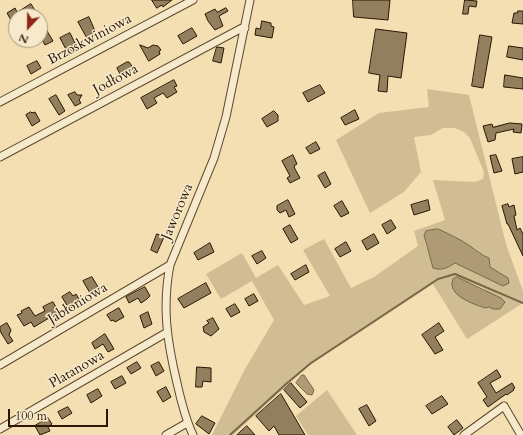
<!DOCTYPE html>
<meta charset="utf-8">
<style>
body{margin:0}
#map{position:relative;width:523px;height:435px;overflow:hidden;background:#f3dfb1;font-family:Cardo,serif}
canvas{display:block}
.north{position:absolute;left:8px;top:8px;width:40px;height:40px;box-sizing:border-box;background:#f7eacc;border:1px solid #a5957c;border-radius:50%;rotate:202deg;font-size:11px;font-weight:700;line-height:16px;text-align:center;color:#291603}
.north::after{content:'';display:block;margin:auto;width:14px;height:18px;background:#8f2418;clip-path:polygon(50% 0,100% 100%,50% 72%,0 100%)}
.scale{position:absolute;left:8px;top:409px;width:100px;height:18px;box-sizing:border-box;border:2px solid #291603;border-top:0;padding-left:5px;font-size:12px;line-height:14px;white-space:nowrap;color:#291603;-webkit-text-stroke:3px #f7eacc;paint-order:stroke}
</style>
<div id="map">
<canvas width="523" height="435"></canvas>
<div class="north">N</div>
<div class="scale">100 m</div>
</div>
<script>
const c = document.querySelector('canvas').getContext('2d');
c.lineJoin = 'round';
function fillPath(path, color) {
  c.fillStyle = color;
  c.fill(path, 'evenodd');
}
function trace(path, color, width, dash) {
  c.strokeStyle = color;
  c.lineWidth = width;
  c.lineCap = dash ? 'butt' : 'round';
  c.setLineDash(dash || []);
  c.stroke(path);
}
function label(font, color, halo, rows, align = 'center') {
  c.font = font + ' Cardo,serif';
  c.lineWidth = 3;
  c.setLineDash([]);
  c.textBaseline = 'middle';
  c.strokeStyle = halo;
  c.fillStyle = color;
  for (const [text, x, y, turn = 0] of rows) {
    c.save();
    c.translate(x, y);
    c.rotate((+turn || 0) * Math.PI / 180);
    c.textAlign = isNaN(turn) ? turn : align;
    if (halo) c.strokeText(text, 0, 0);
    c.fillText(text, 0, 0);
    c.restore();
  }
}
const green = new Path2D(`
 M427,89L469,95L506,244L523,291V303L467,339L433,284L307,367L233,435H212L245,369L274,320L252,281L221,299L206,274L242,253L256,278L278,265L304,305L330,296L303,250L324,239L351,288L374,277L418,246L414,231L445,220L433,180L475,182L483,179L484,172L470,138L464,132L455,128H443L431,135L414,137L421,172L404,192L370,213L336,140L379,113L429,107ZM438,229C449,234 460,239 470,246C476,250 481,255 489,258V267L507,278L503,286L455,263L440,270C432,259 421,245 426,231ZM457,277L485,289L493,309L489,307C473,312 464,289 457,277Z
 M327,390L357,435H308L296,416Z`);
const water = new Path2D(`
 M438,229C449,234 460,239 470,246C476,250 481,255 489,258L490,267L508,278L509,283L503,286L455,263C447,268 442,271 433,268L424,235L426,231Z
 M457,277L501,298L505,302L500,309H493L489,307L485,308C473,304 446,295 453,279Z
 M302,375H304L314,390L312,395L307,394L296,383Z`);
const stream = new Path2D(`
 M230,435L286,384L311,363L438,279L455,274L523,303`);
const building = new Path2D(`
 M152,0H172L163,7L162,5L157,8Z
 M353,0H390L388,20L354,17Z
 M465,0L477,1L476,7L469,6L468,14H463Z
 M31,4L36,12L29,16H16V29L7,13L15,8L17,12Z
 M226,8L228,11L219,16L223,26L215,30L208,21L205,14L215,9L217,12Z
 M518,11H523V24L512,23L514,13H517Z
 M89,17L95,31L92,33L94,37L88,40L78,22Z
 M40,19L53,41L45,45L40,36Z
 M262,21L271,23V26L274,27L272,38L255,35L256,28L260,29Z
 M192,28L197,36L183,44L178,36Z
 M376,29L407,33L401,78L388,76L387,92L378,91L380,75L369,73Z
 M70,33L76,45L73,47L76,51L69,55L60,38Z
 M480,35L492,37L483,88L472,86Z
 M140,45L148,48L153,45L158,46L161,50L159,51L160,54L149,61Z
 M509,46L523,48V60L507,57Z
 M217,47L224,48L221,63L213,61Z
 M37,61L41,68L31,74L27,66Z
 M127,62H129L134,69L121,76L117,68Z
 M505,75L523,78V89L504,87Z
 M174,80L177,86L174,87L177,92L167,98L163,93L154,98L157,103L147,109L141,98Z
 M320,85L325,93L308,102L303,93Z
 M75,92L77,95H82L79,100L81,103L75,106L68,95Z
 M56,95L65,111L59,115L49,99Z
 M355,110L359,119L345,125L341,118Z
 M274,111L278,115V121L267,127L262,119Z
 M31,112L32,113L35,112L40,121L32,126L26,115Z
 M510,123L522,124L521,133L513,132L514,129L496,133L495,140L488,142L483,126L492,124L493,127Z
 M316,142L320,149L310,154L306,148Z
 M293,155L297,164L294,166L295,169L300,178L290,183L287,178L290,176L282,161Z
 M496,155L502,171L494,173L490,156Z
 M523,157V172L515,174L512,159Z
 M325,172L331,184L325,188L318,176Z
 M288,200L295,214L289,217L286,210L280,213L277,210V206Z
 M428,200L430,210L414,215L411,205Z
 M342,201L349,213L341,217L334,206Z
 M508,204L509,207L514,205L516,215L514,216L517,230L520,228L523,234V256L508,224H507L502,206Z
 M391,220L396,228L387,234L382,225Z
 M290,225L298,239L291,243L283,229Z
 M157,234L164,237L157,253L151,250Z
 M374,234L379,243L367,250L362,241Z
 M346,242L351,251L340,257L335,249Z
 M210,243L214,252L198,260L194,253Z
 M262,251L266,258L257,264L252,256Z
 M306,265L309,272L295,280L291,274Z
 M92,277L100,290L90,293L83,281Z
 M206,283L211,293L184,308L178,299Z
 M145,287L150,296L147,299L141,303L138,298L129,303L126,297Z
 M70,292L73,296L76,294L79,299L75,302L77,304L69,309L62,297Z
 M254,294L258,301L249,306L245,299Z
 M53,302L59,312L34,327L31,322L24,326L17,315L22,313L21,311L29,307L35,316L45,311L43,307Z
 M235,304L240,312L231,317L226,309Z
 M119,308L124,317L115,322L113,320L111,321L107,315Z
 M148,312L152,324L144,328L140,316Z
 M213,318L219,329L211,336L204,332L203,327L209,323L207,321Z
 M7,323L11,330L9,335L13,341L8,344L0,331V327Z
 M439,323L444,331L435,337L443,350L435,354L422,335Z
 M105,334L114,349L108,352L103,344L95,349L92,343Z
 M137,362L141,368L131,374L127,368Z
 M159,362L164,371L156,376L151,366Z
 M197,367L211,368V382L203,381L202,387H196Z
 M497,370L501,377L490,383L496,393L512,383L515,388L513,389L514,390L507,395L506,394L488,407L483,400L487,397L478,383Z
 M122,376L126,383L115,389L111,382Z
 M291,383L307,402L300,408L284,390Z
 M166,387L171,397L163,402L157,392Z
 M98,389L102,396L91,403L87,395Z
 M281,394L305,435H279L274,426L269,431L256,416Z
 M442,396L448,404L432,414L426,406Z
 M367,405L376,421L369,426L359,409Z
 M68,407L72,413L62,419L58,412Z
 M202,416L215,423L209,434L196,424Z
 M48,418L52,424L48,427L50,431L40,435L35,426Z
 M457,420L463,428L454,435L448,427Z
 M247,426L255,435H237Z`);
const minor = new Path2D(`
 M0,102L193,0
 M0,157L242,28H245
 M0,365L170,265
 M0,429L166,333
 M166,435L187,423
 M193,435C185,418 181,401 177,383C167,341 162,307 170,265L214,158L226,117L250,0
 M464,435L504,406L521,435`);
const streetNames = [
 ["Brzoskwiniowa",90,40,-28],
 ["Jodłowa",116,80,-28],
 ["Jaworowa",178,212,-67],
 ["Jabłoniowa",78,304,-31],
 ["Platanowa",77,370,-30]
];
fillPath(green, '#d1bd93');
fillPath(water, '#ae9b76');
trace(water, '#796648', 1);
trace(stream, '#796648', 2);
fillPath(building, '#927f5d');
trace(building, '#291603', 1);
trace(minor, '#5c482e', 9);
trace(minor, '#f7eacc', 7);
label('14px', '#291603', '#f7eacc', streetNames);
</script>
